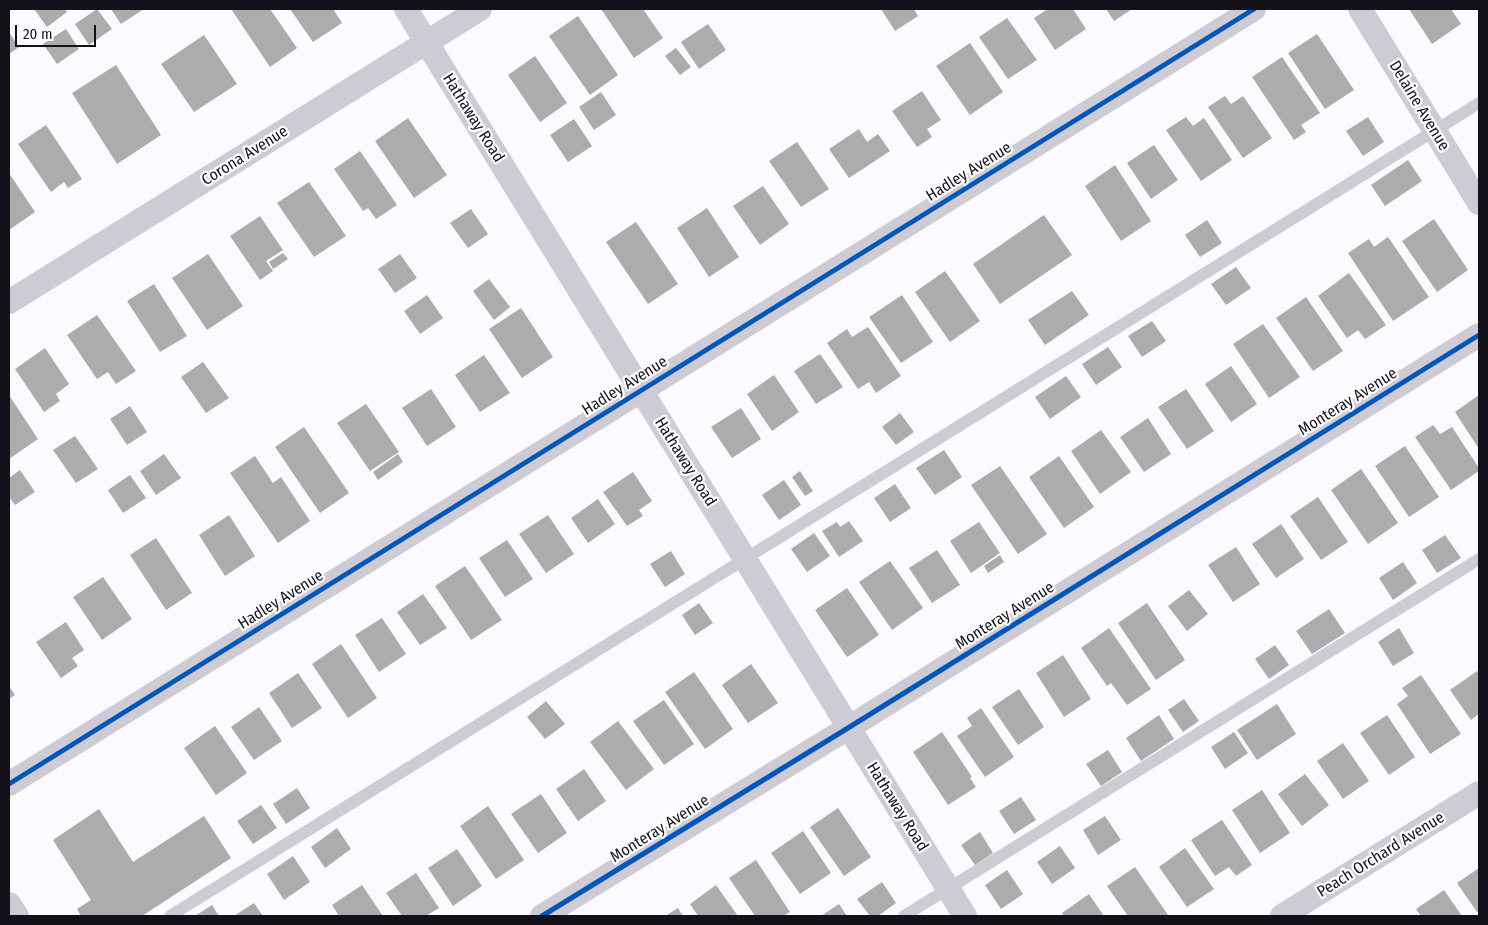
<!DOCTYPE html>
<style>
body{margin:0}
#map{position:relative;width:1488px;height:925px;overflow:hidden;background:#fcfafe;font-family:"Fira Sans Condensed",sans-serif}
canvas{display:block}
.frame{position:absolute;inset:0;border:10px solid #14111a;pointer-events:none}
.scale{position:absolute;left:15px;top:25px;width:81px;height:22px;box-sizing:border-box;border:2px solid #14111a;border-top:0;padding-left:6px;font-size:15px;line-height:18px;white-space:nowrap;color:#14111a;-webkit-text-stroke:4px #fff;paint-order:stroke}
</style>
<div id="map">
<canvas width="1488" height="925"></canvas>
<div class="frame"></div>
<div class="scale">20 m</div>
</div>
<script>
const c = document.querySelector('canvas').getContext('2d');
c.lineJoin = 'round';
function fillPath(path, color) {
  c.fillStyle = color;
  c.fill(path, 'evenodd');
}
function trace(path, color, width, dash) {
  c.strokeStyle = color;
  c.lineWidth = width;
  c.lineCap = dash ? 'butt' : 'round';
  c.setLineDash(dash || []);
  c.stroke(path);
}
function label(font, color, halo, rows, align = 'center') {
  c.font = font + ' "Fira Sans Condensed",sans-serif';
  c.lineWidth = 4.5;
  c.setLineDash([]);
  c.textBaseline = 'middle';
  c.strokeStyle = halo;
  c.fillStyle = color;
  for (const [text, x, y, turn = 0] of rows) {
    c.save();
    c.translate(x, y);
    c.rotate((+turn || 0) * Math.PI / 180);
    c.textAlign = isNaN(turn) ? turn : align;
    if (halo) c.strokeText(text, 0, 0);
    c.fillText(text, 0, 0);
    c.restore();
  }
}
const building = new Path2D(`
 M34,9H65L67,12L47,27Z
 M97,9L112,29L89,45L75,24Z
 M111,9H144L121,24Z
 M231,9H270L297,48L270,67Z
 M290,9H333L342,23L313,42Z
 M601,9H643L663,38L634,58Z
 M881,9H914L918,16L895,31Z
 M1048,9H1073L1086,29L1055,50L1034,18Z
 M1106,9H1132L1114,21Z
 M1409,9H1451L1461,24L1432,44Z
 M578,16L618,75L590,95L549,36Z
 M1007,18L1037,60L1008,79L979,37Z
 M708,24L726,50L699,69L681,42Z
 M66,29L79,49L57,64L43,44Z
 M9,32L19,47L9,54Z
 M1317,34L1354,90L1325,109L1288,53Z
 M204,35L237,84L194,112L161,64Z
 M970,43L1003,92L970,115L936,66Z
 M676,48L691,67L680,75L665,56Z
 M535,56L567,103L540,122L508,75Z
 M1282,57L1320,113L1301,125L1306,132L1294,140L1252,77Z
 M116,65L161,135L117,164L72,93Z
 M922,91L941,120L927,129L932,137L917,147L892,111Z
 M601,92L616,115L594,130L579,107Z
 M1225,96L1231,104L1243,96L1272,138L1243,158L1208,107Z
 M1186,117L1193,126L1204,118L1232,160L1201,181L1166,130Z
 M1368,117L1384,142L1363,156L1346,131Z
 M408,118L447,175L414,198L375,141Z
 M574,119L592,146L568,162L550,135Z
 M46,125L82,179L68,188L64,182L51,192L18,144Z
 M859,129L867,142L878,134L890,151L849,178L829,149Z
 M797,142L829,189L801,207L769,161Z
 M1154,145L1178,180L1151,199L1127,163Z
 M360,151L397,205L376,219L368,208L363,211L334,169Z
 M1408,160L1422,181L1385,206L1371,185Z
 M1115,165L1151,221L1121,241L1085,186Z
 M9,173L35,212L9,230Z
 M309,182L346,236L314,257L277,203Z
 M763,186L789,224L760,245L733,206Z
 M707,208L739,257L709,277L677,228Z
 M471,209L488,234L468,248L450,223Z
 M1044,215L1072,255L1000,304L973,264Z
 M260,216L283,250L266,261L273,271L260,280L230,236Z
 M1434,219L1468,270L1437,292L1402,241Z
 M1207,220L1222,243L1200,257L1185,235Z
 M636,222L678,284L648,304L606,242Z
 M1388,237L1429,297L1393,321L1348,253L1369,239L1374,247Z
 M283,253L288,259L273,269L269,262Z
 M208,254L243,306L207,330L172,278Z
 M400,254L417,278L395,293L378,269Z
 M1236,267L1251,288L1226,305L1211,284Z
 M945,271L980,321L950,342L915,292Z
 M1349,273L1386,325L1365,339L1358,330L1347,338L1318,296Z
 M489,279L510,307L494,320L473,291Z
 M154,284L187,336L160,352L127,301Z
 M1072,291L1089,315L1045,345L1028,320Z
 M427,295L443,318L420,334L404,311Z
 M902,295L933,342L901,363L869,317Z
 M1306,297L1343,351L1313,371L1276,318Z
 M521,308L553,357L522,378L489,329Z
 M97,315L136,371L116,384L108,372L97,379L67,335Z
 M1152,321L1166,341L1142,357L1128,336Z
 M1263,324L1300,377L1269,398L1233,344Z
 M868,327L901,376L876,393L869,382L858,389L827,343L847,329L852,337Z
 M1108,347L1122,367L1096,385L1082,364Z
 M45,348L69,384L56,394L60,401L44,412L15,369Z
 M820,354L843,387L816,404L794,371Z
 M484,355L510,393L480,412L455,375Z
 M203,362L229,398L206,413L181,377Z
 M1231,366L1257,404L1231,422L1205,384Z
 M774,375L799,412L772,431L747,394Z
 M1066,376L1081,397L1050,419L1035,397Z
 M431,389L456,427L427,446L402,408Z
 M1186,389L1214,431L1187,449L1158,407Z
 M9,395L38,439L9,459Z
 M1479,395V449L1455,412Z
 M366,404L399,452L370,471L337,423Z
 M130,406L147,432L127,445L110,419Z
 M741,408L761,439L732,458L711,427Z
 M900,413L914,432L896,445L882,427Z
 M1148,418L1171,454L1144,472L1120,437Z
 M1433,425L1440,434L1452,427L1479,468V471L1451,490L1415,437Z
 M304,427L349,493L320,513L275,447Z
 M1101,430L1131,472L1100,494L1071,451Z
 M75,436L98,469L76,483L53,450Z
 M1405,446L1439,497L1409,517L1375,466Z
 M944,450L962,477L935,495L916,468Z
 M164,454L181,478L156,495L140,471Z
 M398,454L403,462L378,480L373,472Z
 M255,456L273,483L281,477L310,521L278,543L230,473Z
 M1059,456L1094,507L1064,528L1029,477Z
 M1000,466L1047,534L1018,554L971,485Z
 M1361,469L1398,523L1368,544L1331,490Z
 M20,470L35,492L15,505L9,497V478Z
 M800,471L813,491L805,496L792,477Z
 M633,472L652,501L639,510L643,516L627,526L603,492Z
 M130,475L146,498L123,513L108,490Z
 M784,480L801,505L779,520L762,495Z
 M895,484L911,508L890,522L874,498Z
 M1318,497L1348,542L1321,560L1290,516Z
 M598,499L615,524L588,543L571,518Z
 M229,515L255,556L225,576L199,535Z
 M548,515L574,554L546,573L519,534Z
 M849,521L863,541L839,557L822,531L837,522L840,527Z
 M979,522L1000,553L971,573L950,541Z
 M1281,524L1304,559L1276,578L1252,544Z
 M814,533L830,556L807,572L791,549Z
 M1445,535L1461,558L1437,573L1422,550Z
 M156,538L192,593L166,610L130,555Z
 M507,540L533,579L505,597L479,558Z
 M1236,547L1260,584L1233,602L1208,565Z
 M937,550L960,585L932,603L909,568Z
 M671,551L685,574L665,587L650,564Z
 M1000,555L1004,562L988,573L984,566Z
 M890,561L923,608L892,630L859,582Z
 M1403,562L1417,583L1393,600L1379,578Z
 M465,566L502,620L471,640L435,586Z
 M103,577L132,619L102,640L73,597Z
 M847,588L879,635L847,657L815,610Z
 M1189,590L1208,614L1187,631L1168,606Z
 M423,594L447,628L420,645L397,612Z
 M699,603L713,623L695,635L682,615Z
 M1147,603L1185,660L1156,680L1118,623Z
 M1329,609L1345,633L1312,654L1296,631Z
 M382,618L406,654L379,672L355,635Z
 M66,622L84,650L72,658L78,666L61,678L36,642Z
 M1109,628L1151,689L1127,705L1111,683L1107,686L1081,648Z
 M1399,628L1414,653L1393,666L1378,642Z
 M341,644L377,698L348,718L312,664Z
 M1275,645L1289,665L1269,679L1255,659Z
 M1063,655L1091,699L1064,717L1036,673Z
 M751,664L778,703L748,723L722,685Z
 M1477,671L1479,674V714L1471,720L1450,690Z
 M694,672L733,729L705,749L665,692Z
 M298,673L322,708L292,728L269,693Z
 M1421,675L1461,734L1430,754L1397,704L1408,696L1402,688Z
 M9,686L15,695L9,699Z
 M1019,689L1044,727L1018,745L992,707Z
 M1184,699L1199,721L1183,732L1168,710Z
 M664,700L694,744L664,765L633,721Z
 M546,701L565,724L545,739L527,717Z
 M1277,704L1296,734L1257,760L1237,730Z
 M259,707L282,741L254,760L231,727Z
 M981,708L1014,757L985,777L957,736L972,726L967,718Z
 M1159,715L1174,739L1141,761L1126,738Z
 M1387,715L1415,757L1389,775L1360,733Z
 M618,721L654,769L626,790L590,742Z
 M215,726L247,773L216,795L184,748Z
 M942,732L972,777L970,778L976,787L948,805L913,752Z
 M1234,732L1248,753L1225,769L1211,747Z
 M1343,743L1369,781L1343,799L1317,761Z
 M1108,750L1122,772L1101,786L1086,764Z
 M584,769L606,801L578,821L556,789Z
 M1305,774L1329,805L1302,826L1278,794Z
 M297,788L310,808L286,824L273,804Z
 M1262,790L1290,833L1260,853L1232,810Z
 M541,794L567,833L538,853L511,814Z
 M1021,797L1036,820L1014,834L999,811Z
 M261,805L277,828L253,844L237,821Z
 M488,806L524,860L496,879L460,826Z
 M838,808L871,857L844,876L810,827Z
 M99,809L133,862L204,816L231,858L142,916H81L77,909L91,900L53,840Z
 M1105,816L1121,840L1098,855L1083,830Z
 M1222,820L1252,865L1236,876L1229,867L1215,876L1191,840Z
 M337,828L351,849L325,868L311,847Z
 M803,831L831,873L800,894L771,853Z
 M980,832L993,853L975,865L961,845Z
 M1060,846L1075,868L1052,884L1037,862Z
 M1185,848L1214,889L1187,907L1159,867Z
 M457,849L482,886L453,906L428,868Z
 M293,856L310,882L284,900L267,874Z
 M756,860L790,912L783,916H755L729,878Z
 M1135,867L1168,915L1167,916H1128L1107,886Z
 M1479,868V911L1477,912L1457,883Z
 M1007,870L1023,894L1001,909L985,885Z
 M416,873L439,908L426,916H402L386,893Z
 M882,882L896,903L878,916H870L857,899Z
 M362,885L383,916H339L332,905Z
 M716,885L738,916H698L690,904Z
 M1444,890L1462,916H1421L1416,909Z
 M1089,894L1104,916H1064L1062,913Z
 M254,903L263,916H234Z
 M839,904L847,916H821Z
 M212,905L219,916H195Z
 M678,908L683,916H665Z`);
const service = new Path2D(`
 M170,916L1479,103
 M904,916L1479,559`);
const minor = new Path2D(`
 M406,9L965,916
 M1360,9L1479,203
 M9,302L480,9
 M9,784L1254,9
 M9,904L17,916
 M542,916L848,728L1479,335
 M1282,916L1479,793`);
const cycleway = new Path2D(`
 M9,784L1254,9
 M542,916L848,728L1479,335`);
const streetNames = [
 ["Delaine Avenue",1419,106,59],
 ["Hathaway Road",473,118,58],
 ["Corona Avenue",245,156,-32],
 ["Hadley Avenue",969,172,-32],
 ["Hadley Avenue",625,386,-32],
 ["Monteray Avenue",1348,402,-32],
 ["Hathaway Road",685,462,58],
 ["Hadley Avenue",281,600,-32],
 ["Monteray Avenue",1005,616,-32],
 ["Hathaway Road",897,807,58],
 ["Monteray Avenue",660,829,-32],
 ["Peach Orchard Avenue",1381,855,-32]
];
fillPath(building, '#aaadab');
trace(service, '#cecbd4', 12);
trace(minor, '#cecbd4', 24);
trace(cycleway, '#0057b8', 5);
label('16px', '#14111a', '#fff', streetNames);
</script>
